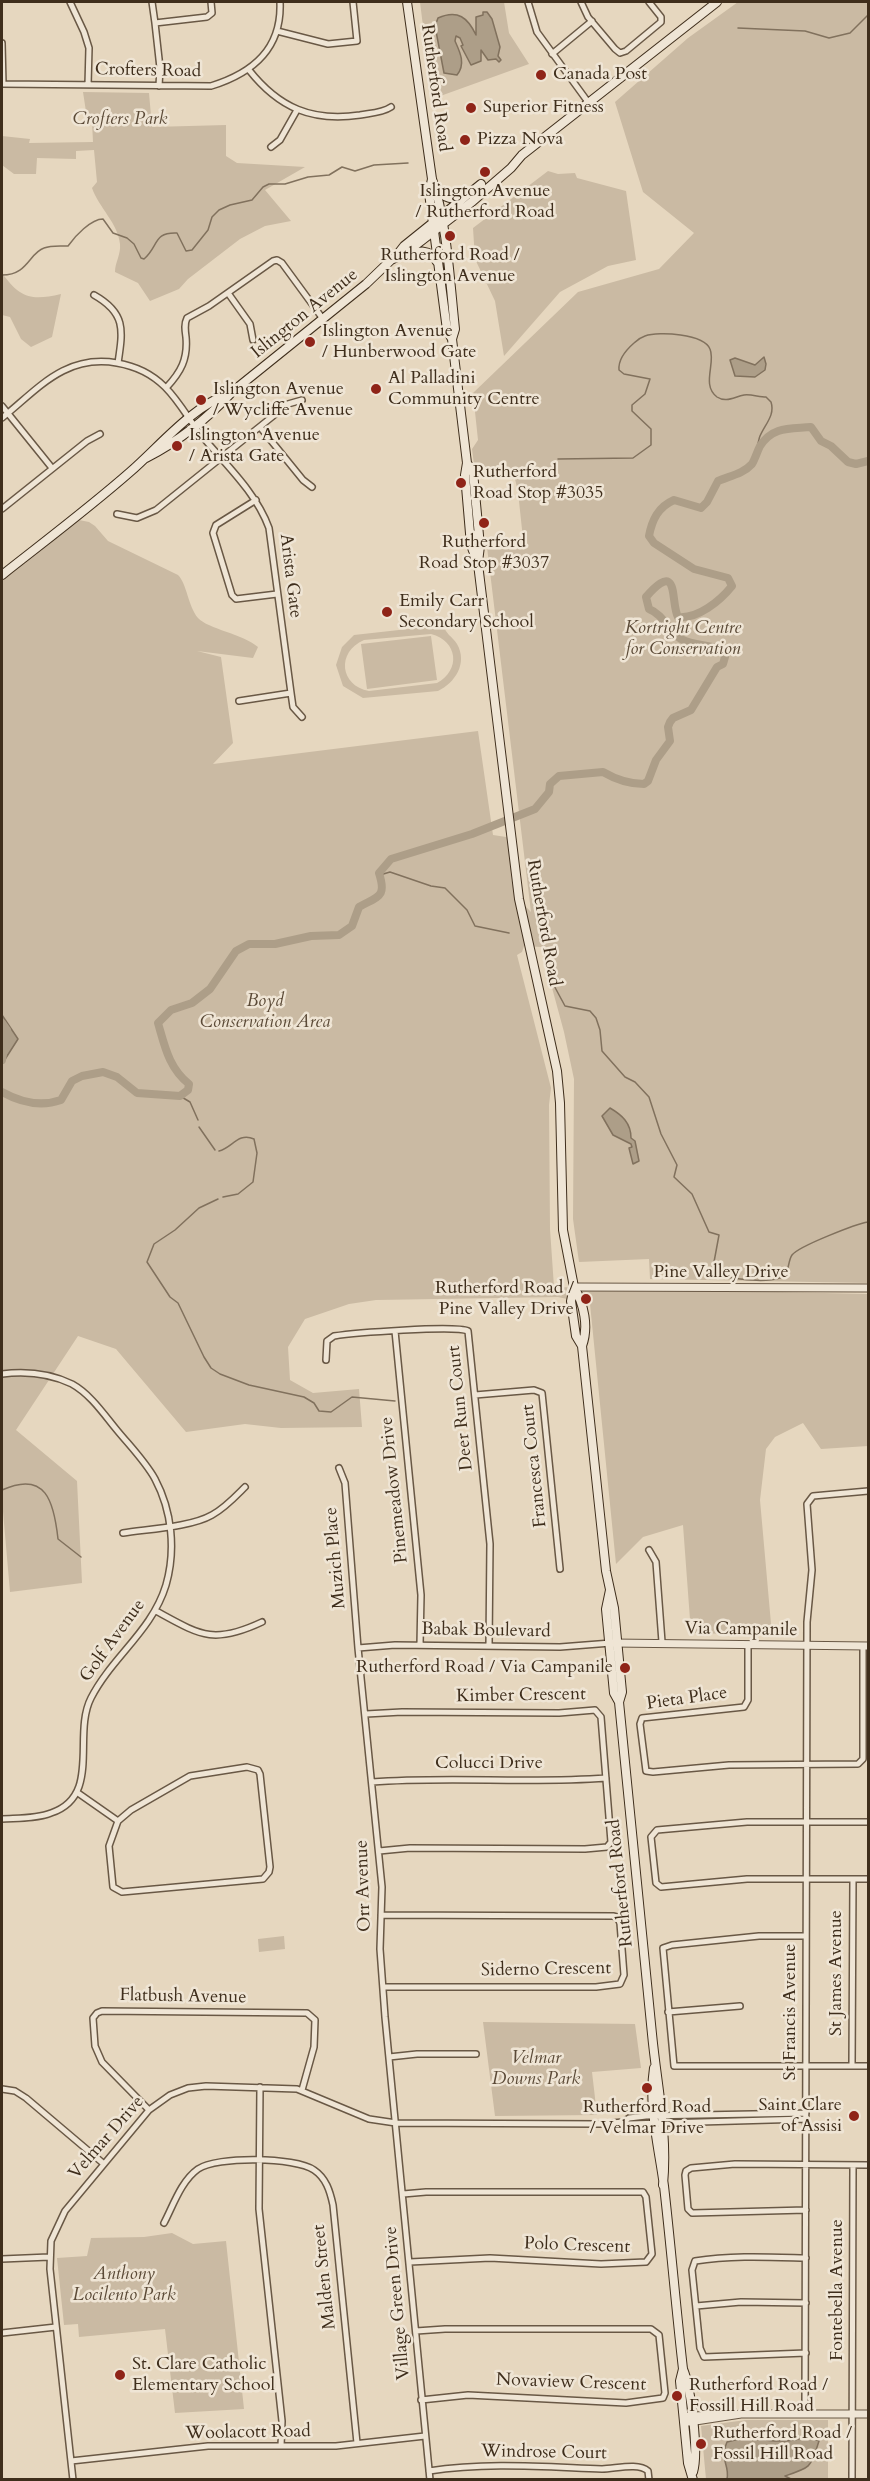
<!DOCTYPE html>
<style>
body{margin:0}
#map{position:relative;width:870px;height:2481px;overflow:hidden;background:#e6d7bf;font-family:Cardo,serif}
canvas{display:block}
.frame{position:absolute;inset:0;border:3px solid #3f2e1c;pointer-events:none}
</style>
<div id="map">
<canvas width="870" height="2481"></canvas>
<div class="frame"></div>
</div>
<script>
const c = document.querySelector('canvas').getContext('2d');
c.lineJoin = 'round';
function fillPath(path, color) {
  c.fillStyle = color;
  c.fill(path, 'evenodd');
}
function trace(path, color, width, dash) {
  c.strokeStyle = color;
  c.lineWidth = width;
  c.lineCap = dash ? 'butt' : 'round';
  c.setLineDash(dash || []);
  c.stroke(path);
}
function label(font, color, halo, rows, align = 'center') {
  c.font = font + ' Cardo,serif';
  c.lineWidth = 5;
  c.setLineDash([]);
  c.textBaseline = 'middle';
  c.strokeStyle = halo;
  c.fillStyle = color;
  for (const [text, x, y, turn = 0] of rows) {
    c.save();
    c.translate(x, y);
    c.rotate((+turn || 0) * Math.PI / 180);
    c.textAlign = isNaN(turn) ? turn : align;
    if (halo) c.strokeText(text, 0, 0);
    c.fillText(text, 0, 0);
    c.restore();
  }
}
const green = new Path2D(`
 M420,2H504L509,33L529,64L432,99Z
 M738,2H868V1283L650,1279L649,1259L579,1262L573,1219L574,1079L564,1032L541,947L524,946L522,952L517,955L551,1088L549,1105L550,1229L554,1287L868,1294V1446L821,1449L803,1423L775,1437L766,1449L760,1500L772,1635L691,1633L683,1525L643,1537L616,1564L590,1304L558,1297L376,1300L349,1304L305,1319L288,1347L290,1380L313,1393L359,1389L362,1427L281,1428L245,1424L186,1432L116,1349L78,1336L16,1430L77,1481L82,1583L10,1592L2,1500V581L79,520L89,522L95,526L108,541L178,575C187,584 188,606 198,618C208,629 243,634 258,647L253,658L197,651L221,657L233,743L213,764L478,731L493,835L506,837L514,845C509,876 508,889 531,912L487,547L524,548L518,492L513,470L480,474L475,472L472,449L478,440L473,393L578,292L659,269L694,233L643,192L615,102L688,38Z
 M83,92L149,93L152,127L226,125V156L237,163L305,167L265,190L291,221L265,226L240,239L188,279L179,289L150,301L138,283L115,272C115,262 121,255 120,244C118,223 99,208 92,188L97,182L94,150L76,151V159L37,158L36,174H14L2,165V136L30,139L29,143L93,142L92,122L87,118Z
 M548,171L558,174L575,173L577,178L626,191L636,260L608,266L560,292L504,356L495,301L475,259L473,228Z
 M2,273C20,298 31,301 61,294L52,337L31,347L21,339L10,317L2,315Z
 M444,625C445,634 452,636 457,644C468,663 455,683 438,691L363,698L343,686L336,665L342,647L354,635ZM431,634C458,641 461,670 437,683L369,691C340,686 336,652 364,640Z
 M431,636L437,680L367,689L361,644Z
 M284,1936L285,1949L259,1952L258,1939Z
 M483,2022L635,2024L641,2068L592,2072L597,2115L495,2116Z
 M172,2233L193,2244L226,2241L244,2409L175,2413L165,2329L79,2337L78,2324L64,2325L57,2258L87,2256L91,2238L144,2237Z
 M746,2420H828V2479H706L701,2426Z`);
const water = new Path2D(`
 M483,12H487L492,19L500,47L498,56L501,60L499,62L496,59L488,60L481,50V61L471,65L461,46L463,45L460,38L456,36L455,41C460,52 466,64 457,75L444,73L435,26L438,18C458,9 468,18 476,35V17L483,15Z
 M764,357L766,364L765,370L755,377L735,376L730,360L735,358L755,365Z
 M2,1015L18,1039L2,1064V1047L6,1035L2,1024Z
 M610,1108C622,1115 631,1123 631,1138L635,1141L639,1161L633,1164L629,1148L632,1147L631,1144L613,1135L602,1116Z
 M807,2436L819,2441C810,2468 812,2467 785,2476L791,2479H727C730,2464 719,2461 727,2442C755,2432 777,2449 807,2436Z`);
const stream = new Path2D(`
 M738,28L805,31L829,38L850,33L868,15
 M2,275C28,275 29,253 44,248C51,245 61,246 68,246C75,236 91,219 103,219L113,233L127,238L134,244L141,258L144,259C159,246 153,232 177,233L186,251L192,250L208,230L212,217L219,210L230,205L252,200L263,187L269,184H285L308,177L329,175L342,167L355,171L374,165L408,163
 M558,459L633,458L651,445V429L632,411V405L645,394L650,379L624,374L619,370C618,359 626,350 634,343C637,340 642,337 645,336C659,331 704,334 710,349C716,363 701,385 717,397C726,403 734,397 744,395C751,394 759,397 766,397L771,402C777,420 755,431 758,450
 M380,875L390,872L431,886L445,888L467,910L475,926L509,933
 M551,980L565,1006L590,1011L596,1018L600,1030L602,1051L625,1077L635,1082L649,1097L661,1134L677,1165L674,1177L692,1194L709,1232L719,1235L714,1262L725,1277C742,1279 763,1283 780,1278C790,1276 787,1262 792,1255C799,1246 856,1224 868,1222
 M180,1096L190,1102L198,1120
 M199,1127L215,1150
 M219,1151C232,1148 238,1132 254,1139L257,1153L253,1182L238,1194L223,1197
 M218,1199L199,1208L175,1230L154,1244L147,1262L170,1297L178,1303L204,1357L211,1368L220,1374L249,1385L304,1397L314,1403L319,1411L331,1412L352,1397L395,1401
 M2,1490C46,1470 54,1502 58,1539L81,1557`);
const river = new Path2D(`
 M2,1023L7,1030L2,1060
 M2,1092C20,1102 41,1107 61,1100L72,1081L82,1076L103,1072L117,1077L137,1093L180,1096L188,1090L189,1084C169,1068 165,1047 158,1023L171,1010L192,1003L210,989L236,951L249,944H275L311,936L339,935L352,926L359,907C378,896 387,898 379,873L391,859L472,834L535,809L549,792L550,784L559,776L603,772C615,779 629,784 644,784L648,781L656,760L670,741L668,727L670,722L673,718L691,710L717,667L723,664L725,657L720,649C707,644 694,646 681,639C668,631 664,615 649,609L646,597C680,558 670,602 678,617C698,619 720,601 732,586L728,578L694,569L654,543L649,536C652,520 658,507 674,500L701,508L707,502L718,481C729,476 743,474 752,464C755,459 757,452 760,446C773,426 790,429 811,427L821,441L831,446L848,462L856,464L868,461`);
const minor = new Path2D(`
 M70,2L84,32L89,48L88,85
 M152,2L155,23L207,17L212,13L211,2
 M528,2L537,32L588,102
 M581,2L588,17L615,49L620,53L626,51L661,22V17L649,2
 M155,23L160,68L159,86
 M277,31L328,44L357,41L353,2
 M2,43L3,84
 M552,54L592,21
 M249,70C279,108 312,122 360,115C371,113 382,113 391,107
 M2,84L211,86C253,73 282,49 280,2
 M271,147L280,140L297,110
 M228,293L250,324L253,340
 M94,295C126,313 123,330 118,363
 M166,388C181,372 188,359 186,337C185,330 184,324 187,318L209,306L273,261L277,260L282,263L323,319
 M2,406L52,468
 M2,418C38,389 65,354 117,363C135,366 152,374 165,387C180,402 189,420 201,435C225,464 256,492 269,528L291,693L293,707L302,717
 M260,427L303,480L312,487
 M256,500L216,525L213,533L232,595L236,599L277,594
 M2,509L87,441L100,434
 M117,514L137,518L156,510L288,404L302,400
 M239,701L291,693
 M395,1331L421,1595L420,1645
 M326,1360L327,1341L334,1336C353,1333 455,1325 468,1331L490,1544L489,1646
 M2,1374C26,1371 49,1373 72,1384C90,1394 103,1413 116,1429C129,1445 145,1461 155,1479C172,1511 176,1550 166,1585C152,1631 112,1657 91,1698C72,1735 102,1796 51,1813C36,1819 17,1818 2,1819
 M475,1395L534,1390L542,1393L560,1569
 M339,1468L345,1483L358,1648L382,1887L380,1949L385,2017L430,2480
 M123,1533C149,1529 191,1527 212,1515C225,1508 235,1497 245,1487
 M649,1550L656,1562L662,1642
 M156,1611C200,1635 213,1645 262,1622
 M748,1646V1700L744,1707L642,1718L640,1724L646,1771L653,1772L729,1765L858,1764L863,1759V1646
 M358,1648L395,1645L560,1647L611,1643
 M366,1714L402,1712L559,1713L595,1710L601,1717L611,1842L607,1847L585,1849L410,1848L379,1851
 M247,1767L258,1770L260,1774L270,1867L269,1872L263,1879L122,1892L113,1887L109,1846L118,1821L131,1810L190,1776Z
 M372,1782C450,1776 528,1784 606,1778
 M78,1793L118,1821
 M868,1822H747L657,1830L651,1837L656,1883L661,1887L747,1879H868
 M381,1915L613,1916L617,1917L620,1923L624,1975L620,1984L596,1987H383
 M806,1936H759L672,1945L663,1948L674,2066H868
 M668,2012L740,2006
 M389,2057L417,2054H476
 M852,2066L853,1879
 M260,2087L259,2209L282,2421L281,2446
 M2,2089L15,2091L26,2098L104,2164
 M149,2110L102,2062L95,2046L93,2018L97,2013L102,2011L307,2013L315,2020L314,2047L302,2090
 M623,2122L629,2118L646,2116L806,2113
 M403,2194L426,2192H643L646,2197L652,2254L646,2262L601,2264L490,2258L410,2262
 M806,2210L692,2213L688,2209L685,2175L686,2171L691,2168L735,2164L868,2165
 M164,2223C173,2206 181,2181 198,2169C217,2156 295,2157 314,2170C326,2178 330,2191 333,2205L357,2443
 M2,2259L49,2257
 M696,2306L741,2302L806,2303
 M416,2331L445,2329H651L659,2335L665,2393L663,2398L626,2403L468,2395L421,2400
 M2,2333L56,2327
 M806,2353L704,2357L700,2348L692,2270L695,2261C732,2255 769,2257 806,2258
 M805,2414L807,1622L812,1570L807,1504L813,1496L868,1491
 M71,2461L208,2446H336L425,2436
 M429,2471C487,2462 545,2467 602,2469C615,2469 638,2462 648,2471L649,2480
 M73,2480L50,2269L51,2241L65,2211L149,2110L170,2095L188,2088L206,2086L297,2089L369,2119L396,2123L601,2124L623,2122L629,2124L806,2119
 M852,2480L853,2166`);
const tertiary = new Path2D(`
 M574,1287L868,1288
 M613,1643L868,1646
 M689,2416L726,2415
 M689,2422L741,2414H868`);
const secondary = new Path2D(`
 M407,2L432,179C447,220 450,284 455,329L452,339
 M432,179L429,193L447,330L452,339L467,463L465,475L471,545L478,564L519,899L557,1071L560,1103L563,1230L574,1287L571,1301L576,1336L582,1346
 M438,189C444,199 453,201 463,194
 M397,255L404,246L481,184
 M407,257C418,250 430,248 437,262
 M146,458C177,442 208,418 232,392L366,284L391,260L408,251L473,201L511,168L522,155L717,2
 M467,463L473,472L480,546L478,562
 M2,575C45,541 89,508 130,472C161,445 190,408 230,393
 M574,1287C584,1304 589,1327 582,1346L606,1571L614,1608L622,1692L619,1702
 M610,1590L606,1609L614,1693L619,1702C629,1813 642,1923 652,2034C657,2086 668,2133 663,2185
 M654,2068C648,2107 659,2148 664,2186C671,2247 676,2308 683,2369C691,2388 699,2452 693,2472
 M683,2369L680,2381L688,2463L693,2480`);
const markers = [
 [541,75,6,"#8f2418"],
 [471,108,6,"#8f2418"],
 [465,140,6,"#8f2418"],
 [485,172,6,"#8f2418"],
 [450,236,6,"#8f2418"],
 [310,342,6,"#8f2418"],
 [376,389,6,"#8f2418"],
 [201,400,6,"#8f2418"],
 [177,446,6,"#8f2418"],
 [461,483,6,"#8f2418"],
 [484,523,6,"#8f2418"],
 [387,612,6,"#8f2418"],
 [586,1299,6,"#8f2418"],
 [625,1668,6,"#8f2418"],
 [647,2088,6,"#8f2418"],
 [854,2116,6,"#8f2418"],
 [120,2375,6,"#8f2418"],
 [677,2396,6,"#8f2418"],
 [701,2444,6,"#8f2418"]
];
const streetNames = [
 ["Crofters Road",148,71,1],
 ["Rutherford Road",435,88,82],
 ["Islington Avenue",305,314,-39],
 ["Arista Gate",290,576,83],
 ["Rutherford Road",543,923,80],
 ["Pine Valley Drive",721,1273],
 ["Deer Run Court",461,1408,-96],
 ["Francesca Court",535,1466,-96],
 ["Pinemeadow Drive",395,1490,-96],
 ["Muzich Place",336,1558,-95],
 ["Via Campanile",741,1630,1],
 ["Babak Boulevard",486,1631,1],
 ["Golf Avenue",113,1641,-54],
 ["Kimber Crescent",521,1696,-1],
 ["Pieta Place",687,1699,-8],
 ["Colucci Drive",489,1764],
 ["Rutherford Road",621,1883,-96],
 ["Orr Avenue",364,1886,-92],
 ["Siderno Crescent",546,1970,-1],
 ["St James Avenue",837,1973,-90],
 ["Flatbush Avenue",183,1997,1],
 ["St Francis Avenue",791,2012,-90],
 ["Velmar Drive",107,2138,-49],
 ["Polo Crescent",577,2246,2],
 ["Malden Street",325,2277,-96],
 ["Fontebella Avenue",838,2290,-90],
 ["Village Green Drive",398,2303,-95],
 ["Novaview Crescent",571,2383,2],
 ["Woolacott Road",248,2433,-1],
 ["Windrose Court",544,2453,1]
];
const poiNames = [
 ["Canada Post",553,75],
 ["Superior Fitness",483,108],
 ["Pizza Nova",477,140],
 ["Islington Avenue",485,192,"center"],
 ["/ Rutherford Road",485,213,"center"],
 ["Rutherford Road /",450,256,"center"],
 ["Islington Avenue",450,277,"center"],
 ["Islington Avenue",322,332],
 ["/ Hunberwood Gate",322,353],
 ["Al Palladini",388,379],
 ["Community Centre",388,400],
 ["Islington Avenue",213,390],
 ["/ Wycliffe Avenue",213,411],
 ["Islington Avenue",189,436],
 ["/ Arista Gate",189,457],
 ["Rutherford",473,473],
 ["Road Stop #3035",473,494],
 ["Rutherford",484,543,"center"],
 ["Road Stop #3037",484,564,"center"],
 ["Emily Carr",399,602],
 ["Secondary School",399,623],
 ["Rutherford Road /",574,1289,"right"],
 ["Pine Valley Drive",574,1310,"right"],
 ["Rutherford Road / Via Campanile",613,1668,"right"],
 ["Saint Clare",842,2106,"right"],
 ["of Assisi",842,2127,"right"],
 ["Rutherford Road",647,2108,"center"],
 ["/ Velmar Drive",647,2129,"center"],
 ["St. Clare Catholic",132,2365],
 ["Elementary School",132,2386],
 ["Rutherford Road /",689,2386],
 ["Fossill Hill Road",689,2407],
 ["Rutherford Road /",713,2434],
 ["Fossil Hill Road",713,2455]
];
const parkNames = [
 ["Crofters Park",120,120],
 ["Kortright Centre",683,629],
 ["for Conservation",683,650],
 ["Boyd",265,1002],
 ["Conservation Area",265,1023],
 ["Velmar",536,2059],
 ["Downs Park",536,2080],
 ["Anthony",124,2275],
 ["Locilento Park",124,2296]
];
fillPath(green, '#cabaa3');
fillPath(water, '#ad9e88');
trace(water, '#81715d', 1.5);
trace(stream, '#81715d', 1.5);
trace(river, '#ad9e88', 8);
trace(minor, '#695845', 8);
trace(tertiary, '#695845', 9);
trace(secondary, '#3f2e1c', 10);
trace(minor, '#efe5d5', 5);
trace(tertiary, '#efe5d5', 7);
trace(secondary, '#efe5d5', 8);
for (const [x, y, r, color] of markers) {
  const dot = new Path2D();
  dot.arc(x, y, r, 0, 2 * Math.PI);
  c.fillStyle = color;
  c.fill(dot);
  trace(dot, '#efe5d5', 2);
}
label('18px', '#3f2e1c', '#efe5d5', streetNames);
label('18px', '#3f2e1c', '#efe5d5', poiNames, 'left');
label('italic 18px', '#5b4a37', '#efe5d5', parkNames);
</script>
